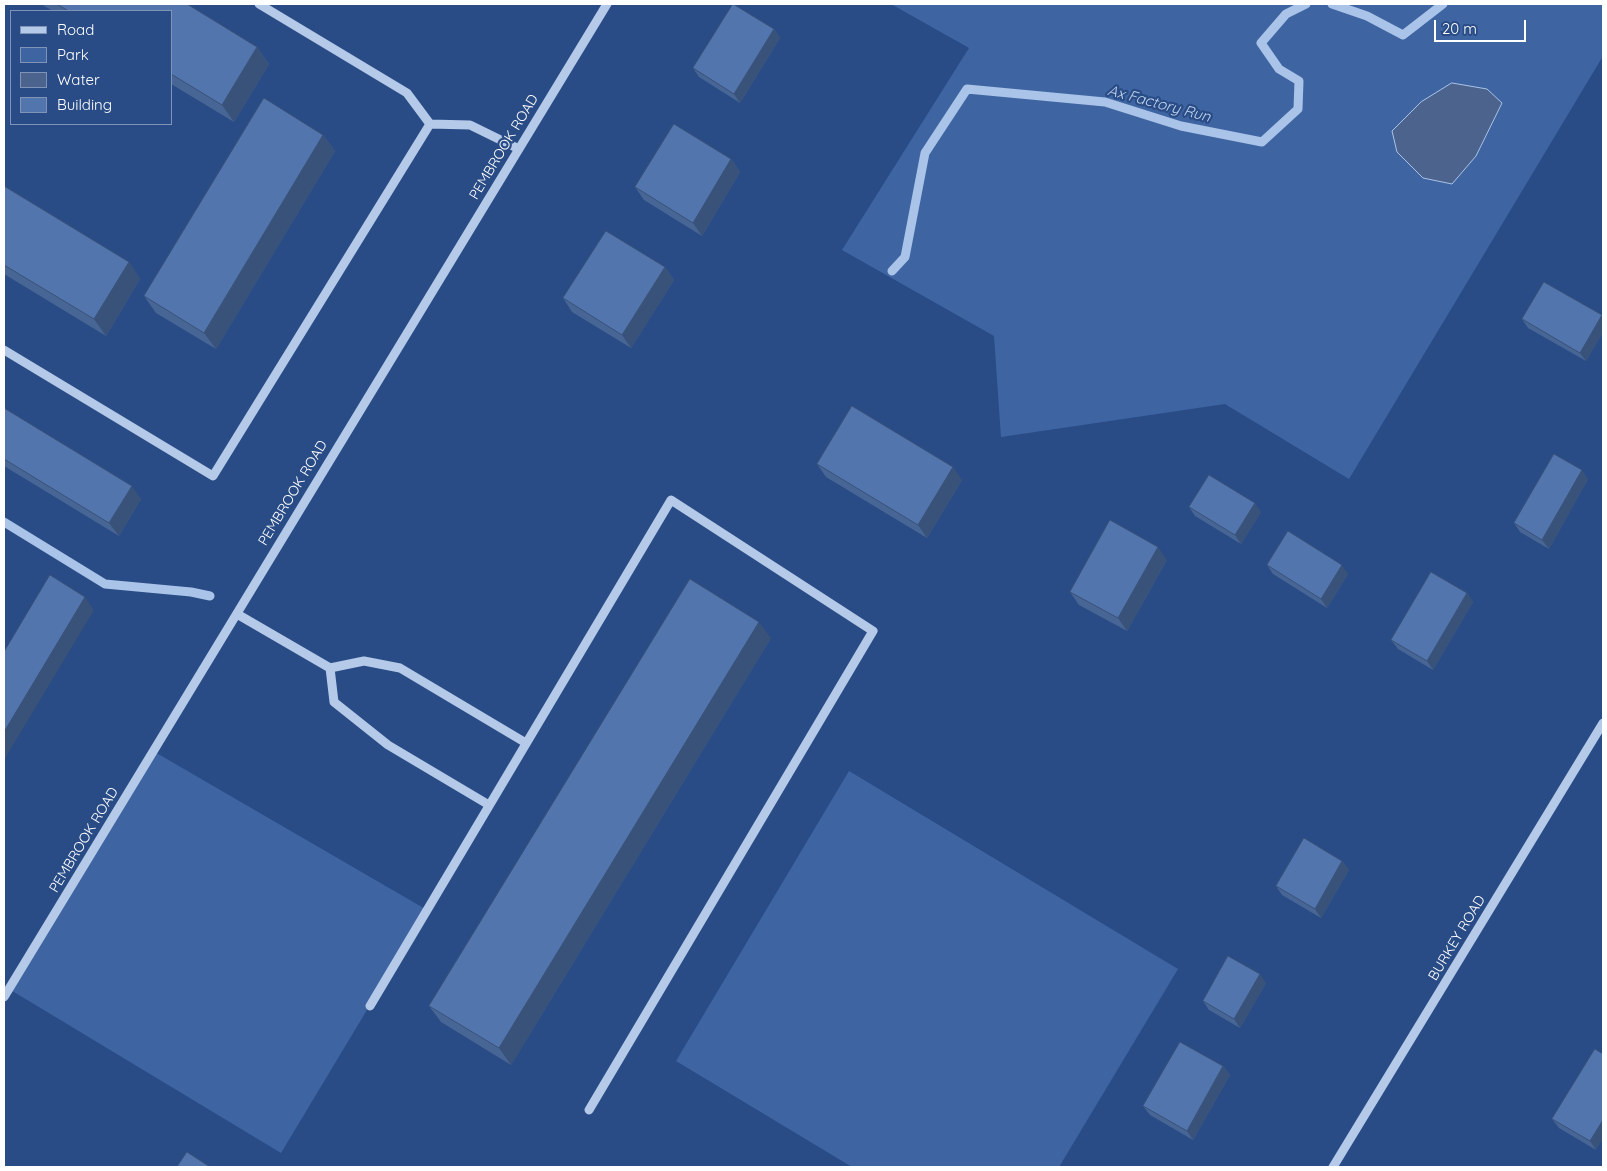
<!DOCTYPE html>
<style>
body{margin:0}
#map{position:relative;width:1607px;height:1171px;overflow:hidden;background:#294c86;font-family:Quicksand,sans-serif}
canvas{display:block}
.frame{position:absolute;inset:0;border:5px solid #fff;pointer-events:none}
.legend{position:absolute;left:10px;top:10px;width:162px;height:115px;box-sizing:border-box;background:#294c86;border:1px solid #7f94b6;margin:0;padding:6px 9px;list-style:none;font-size:15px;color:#fff}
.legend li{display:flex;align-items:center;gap:10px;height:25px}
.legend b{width:25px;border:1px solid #7f94b6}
.scale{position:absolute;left:1434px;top:20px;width:92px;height:22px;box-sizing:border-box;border:2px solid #fff;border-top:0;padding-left:6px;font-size:15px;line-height:18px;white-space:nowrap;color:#fff;-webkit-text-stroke:4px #294c86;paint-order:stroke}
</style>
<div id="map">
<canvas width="1607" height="1171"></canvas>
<div class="frame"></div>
<ul class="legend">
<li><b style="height:6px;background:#b5c9e8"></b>Road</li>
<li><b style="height:14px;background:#3e65a2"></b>Park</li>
<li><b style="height:14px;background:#4c638d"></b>Water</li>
<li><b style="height:14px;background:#5275ad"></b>Building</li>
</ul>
<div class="scale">20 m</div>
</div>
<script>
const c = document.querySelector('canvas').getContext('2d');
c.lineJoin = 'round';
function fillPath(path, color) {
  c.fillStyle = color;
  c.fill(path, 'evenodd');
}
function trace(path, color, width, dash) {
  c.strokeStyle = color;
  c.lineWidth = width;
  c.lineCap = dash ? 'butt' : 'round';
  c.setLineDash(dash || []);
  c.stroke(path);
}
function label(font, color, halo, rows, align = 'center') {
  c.font = font + ' Quicksand,sans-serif';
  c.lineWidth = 4.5;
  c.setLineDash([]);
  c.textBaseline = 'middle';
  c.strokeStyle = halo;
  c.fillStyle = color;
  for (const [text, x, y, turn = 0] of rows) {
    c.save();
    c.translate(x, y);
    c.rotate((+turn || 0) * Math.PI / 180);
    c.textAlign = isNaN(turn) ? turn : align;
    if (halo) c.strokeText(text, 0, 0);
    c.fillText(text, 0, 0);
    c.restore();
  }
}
const green = new Path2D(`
 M891,4H1603V56L1349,479L1225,404L1001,437L994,336L842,250L969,48Z
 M153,751L427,910L281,1153L9,989Z
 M849,771L1178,969L1059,1167H852L676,1061Z`);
const water = new Path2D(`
 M1452,83L1487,89L1502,103L1476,156L1452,184L1423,178L1397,152L1392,131L1421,102Z`);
const stream = new Path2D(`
 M1332,4L1367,16L1403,35L1443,4
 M892,271L905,257L925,153L967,89L1105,102L1181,126L1262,142L1298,109L1299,81L1279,69L1261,43L1286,14L1306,4
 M4,522L105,584L191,592L210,596`);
const minor = new Path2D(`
 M430,124L470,125L519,149
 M4,350L213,476L430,124L407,93L259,4
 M237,614L330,668L364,661L400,668L526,743
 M330,668L334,702L388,745L489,805
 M4,997L607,4
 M370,1006L671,500L873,631L589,1110
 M1333,1167L1603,723`);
const wall = new Path2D(`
 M41,4H187L257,47L269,64L234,122L171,84V11H53Z
 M774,29L780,38L740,103L699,77L693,68Z
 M323,135L335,151L216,349L156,313L144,296Z
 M731,159L740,172L702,236L644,200L635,187Z
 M4,186L129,262L140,279L106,336L4,274Z
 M665,267L674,280L631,348L572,312L563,298Z
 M1602,315L1603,317V332L1586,361L1528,328L1522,319Z
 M4,408L141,499L119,536L4,466Z
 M817,464L962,480L927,538L826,477Z
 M1588,479L1549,549L1520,532L1514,523Z
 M1189,507L1261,512L1241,544L1195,516Z
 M1167,560L1127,631L1079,605L1070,592Z
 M1267,565L1348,574L1327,608L1273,574Z
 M1467,593L1473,602L1433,670L1398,649L1391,640Z
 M771,638L511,1065L441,1022L429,1006Z
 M1342,861L1349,870L1321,918L1282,895L1276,886Z
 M1266,983L1240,1028L1209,1010L1203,1001Z
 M1595,1049L1596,1150L1559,1128L1552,1119Z
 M1223,1066L1230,1075L1193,1140L1150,1115L1143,1106Z`);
const shadedWall = new Path2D(`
 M774,29L780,38L740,103L734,94Z
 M257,47L269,64L234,122L222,105Z
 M323,135L335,151L216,349L204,333Z
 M731,159L740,172L702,236L693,223Z
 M129,262L140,279L106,336L94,319Z
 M665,267L674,280L631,348L622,335Z
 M1602,315L1603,317V332L1586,361L1580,353Z
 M953,467L962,480L927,538L918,525Z
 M1582,470L1588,479L1549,549L1542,540Z
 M132,486L141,499L119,536L109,523Z
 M1255,503L1261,512L1241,544L1235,535Z
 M1158,547L1167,560L1127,631L1118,618Z
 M1342,565L1348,574L1327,608L1321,599Z
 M1467,593L1473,602L1433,670L1427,661Z
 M85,597L94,610L4,760V732Z
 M759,622L771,638L511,1065L499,1048Z
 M1342,861L1349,870L1321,918L1315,909Z
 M1260,974L1266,983L1240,1028L1234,1019Z
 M1223,1066L1230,1075L1193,1140L1187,1131Z
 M1603,1120V1139L1596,1150L1590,1141Z`);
const building = new Path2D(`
 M57,4H187L257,47L222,105L171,74V11H69Z
 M733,4L774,29L734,94L693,68Z
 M264,98L323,135L204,333L144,296Z
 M674,124L731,159L693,223L635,187Z
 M4,186L129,262L94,319L4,265Z
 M606,231L665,267L622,335L563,298Z
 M1544,282L1602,315L1580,353L1522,319Z
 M852,406L953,467L918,525L817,464Z
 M4,408L132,486L109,523L4,459Z
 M1554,454L1582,470L1542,540L1514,523Z
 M1209,475L1255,503L1235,535L1189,507Z
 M1110,520L1158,547L1118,618L1070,592Z
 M1288,531L1342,565L1321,599L1267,565Z
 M1431,572L1467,593L1427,661L1391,640Z
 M50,575L85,597L4,732V652Z
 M690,579L759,622L499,1048L429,1006Z
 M1304,838L1342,861L1315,909L1276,886Z
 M1228,956L1260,974L1234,1019L1203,1001Z
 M1180,1042L1223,1066L1187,1131L1143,1106Z
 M1595,1049L1603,1054V1120L1590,1141L1552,1119Z
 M187,1152L210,1167H177Z`);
const streetNames = [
 ["PEMBROOK ROAD",504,147,-59],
 ["PEMBROOK ROAD",293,493,-59],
 ["PEMBROOK ROAD",84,840,-59],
 ["BURKEY ROAD",1457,938,-59]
];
const waterNames = [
 ["Ax Factory Run",1159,104,15]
];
fillPath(green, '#3e65a2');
fillPath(water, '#4c638d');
trace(water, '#aac3e8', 1);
trace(stream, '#aac3e8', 9);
trace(minor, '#b5c9e8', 9);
fillPath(wall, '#476595');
fillPath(shadedWall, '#395279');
fillPath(building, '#5275ad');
trace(building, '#395279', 1);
label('14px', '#fff', '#294c86', streetNames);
label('italic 15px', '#c1d3ef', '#294c86', waterNames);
</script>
